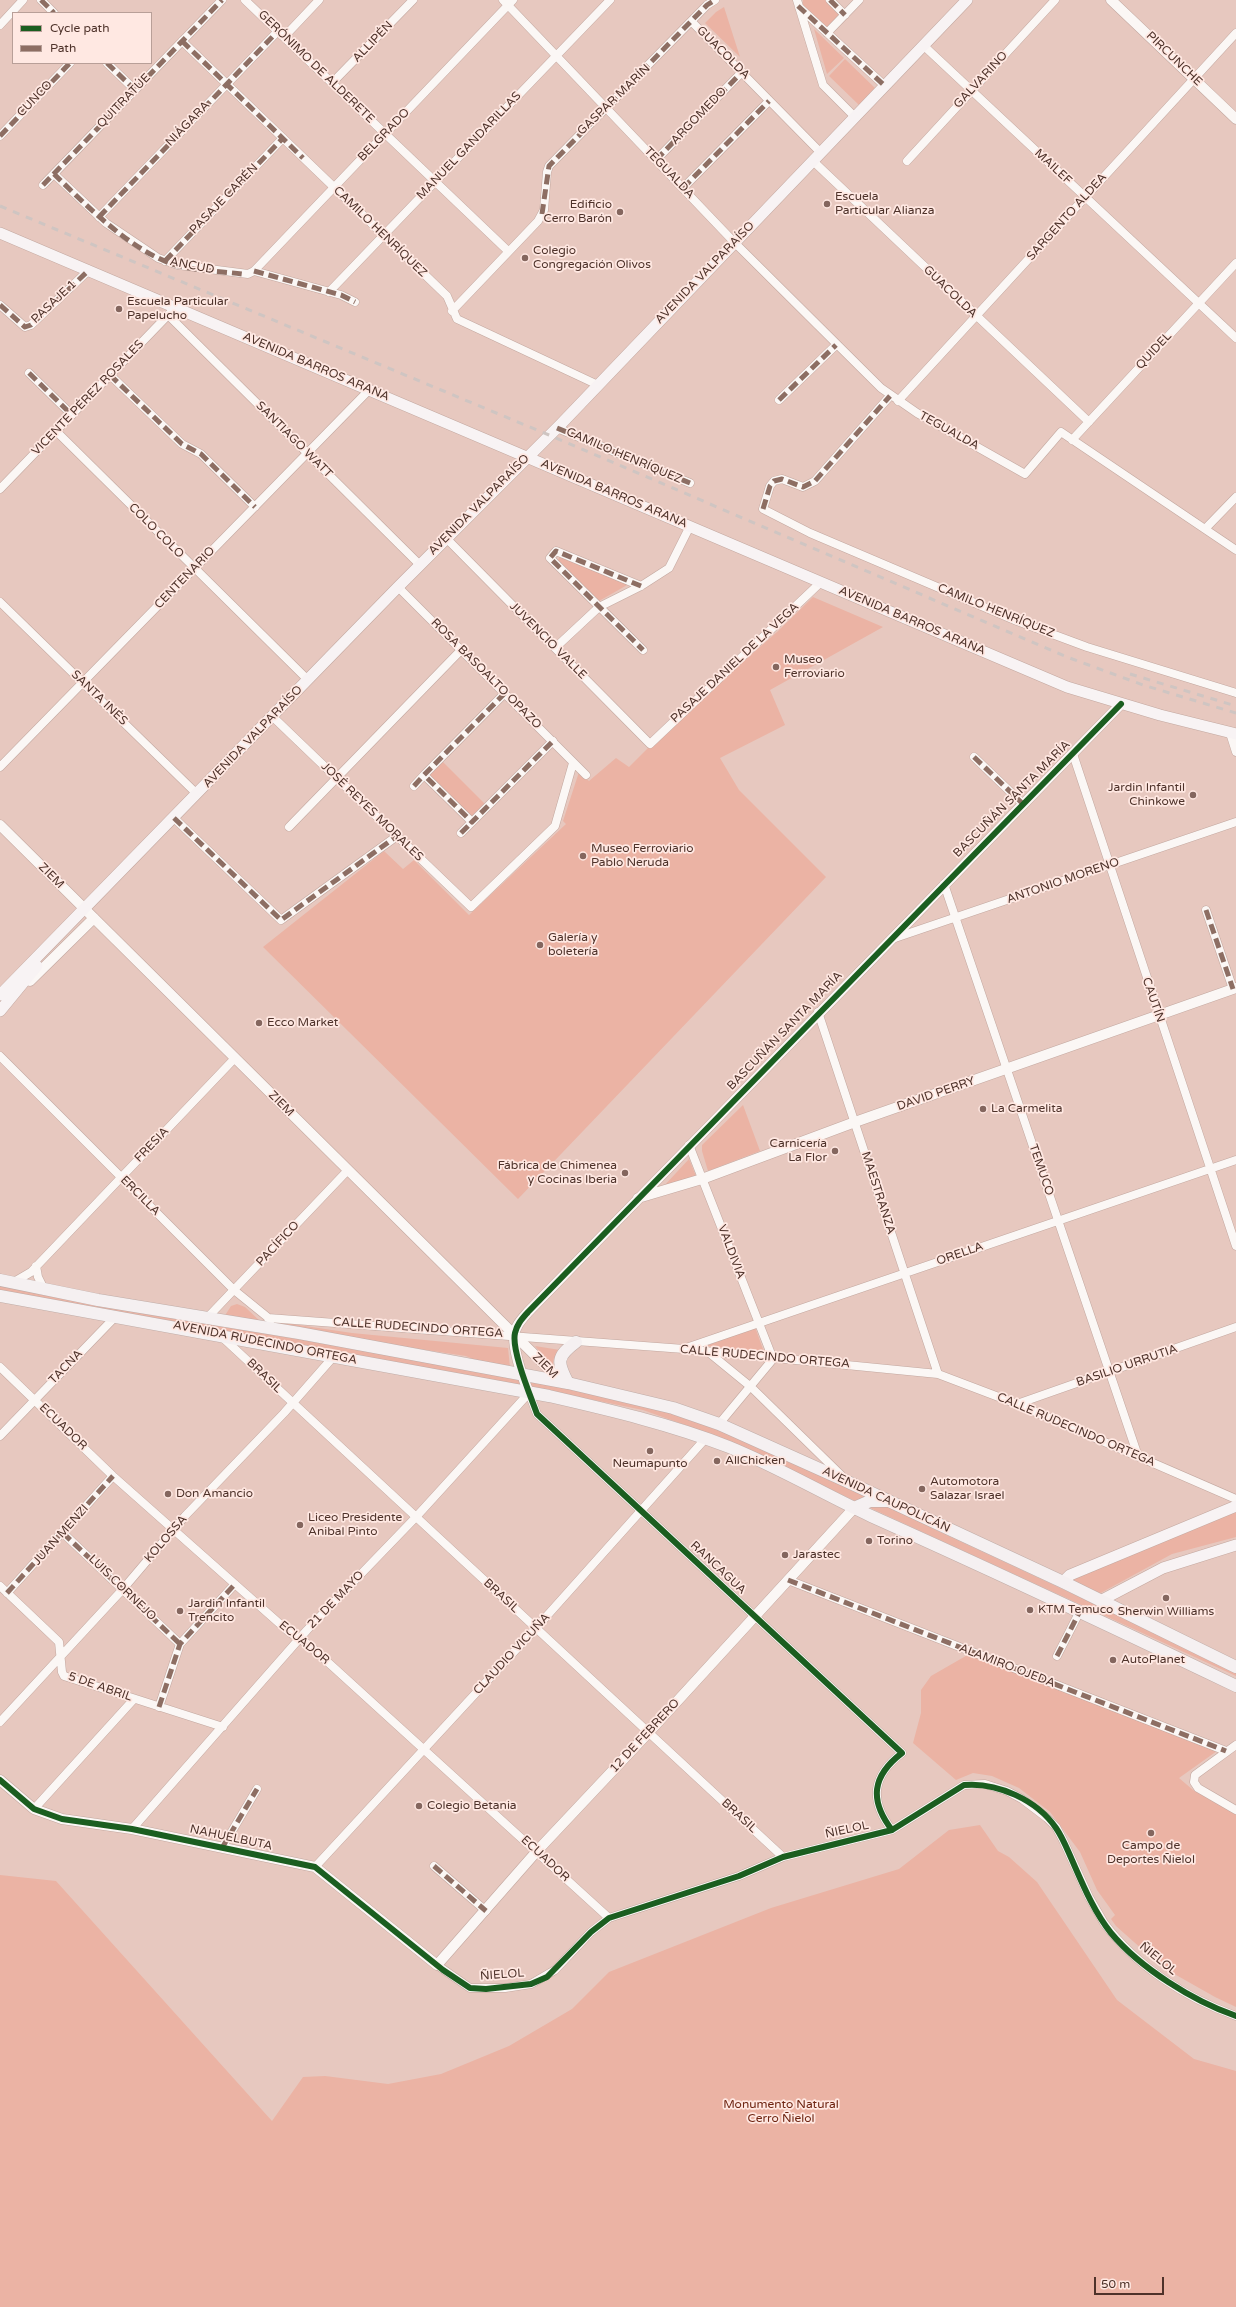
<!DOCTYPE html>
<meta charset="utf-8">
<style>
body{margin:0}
#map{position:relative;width:1236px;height:2307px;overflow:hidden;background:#e7c8bf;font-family:"Varela Round",sans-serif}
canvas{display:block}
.legend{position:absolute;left:12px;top:12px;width:140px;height:52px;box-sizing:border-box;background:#ffe8e2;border:1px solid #b89f98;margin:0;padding:5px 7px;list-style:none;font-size:12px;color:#4e322a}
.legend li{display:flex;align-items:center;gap:8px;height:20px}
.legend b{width:20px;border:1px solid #b89f98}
.scale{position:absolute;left:1094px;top:2277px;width:70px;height:18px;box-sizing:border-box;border:2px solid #4e322a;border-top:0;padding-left:5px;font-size:12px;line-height:14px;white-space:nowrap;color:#4e322a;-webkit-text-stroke:3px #ffe8e2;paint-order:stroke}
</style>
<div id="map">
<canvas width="1236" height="2307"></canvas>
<ul class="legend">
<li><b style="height:5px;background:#1b5e20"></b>Cycle path</li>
<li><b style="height:5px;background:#8d6e63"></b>Path</li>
</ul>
<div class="scale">50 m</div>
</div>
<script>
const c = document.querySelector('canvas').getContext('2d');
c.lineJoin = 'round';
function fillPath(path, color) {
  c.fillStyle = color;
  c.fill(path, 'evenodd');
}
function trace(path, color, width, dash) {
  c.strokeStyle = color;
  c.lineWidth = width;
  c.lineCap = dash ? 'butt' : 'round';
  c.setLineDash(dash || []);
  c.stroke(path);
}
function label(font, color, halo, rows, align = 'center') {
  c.font = font + ' "Varela Round",sans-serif';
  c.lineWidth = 3.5;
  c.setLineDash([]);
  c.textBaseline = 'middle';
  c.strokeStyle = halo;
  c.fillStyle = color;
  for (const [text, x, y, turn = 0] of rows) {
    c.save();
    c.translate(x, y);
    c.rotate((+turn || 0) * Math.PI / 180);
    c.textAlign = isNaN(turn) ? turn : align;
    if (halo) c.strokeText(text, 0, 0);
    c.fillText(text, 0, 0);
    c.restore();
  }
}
const green = new Path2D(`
 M803,0H825L844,18L830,32L803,5Z
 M724,7L740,57L705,23L716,12Z
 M814,29L844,58L827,74Z
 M845,59L875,88L859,105L829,76Z
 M560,556L629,584L599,601L558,560Z
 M813,597L883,627L770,690L785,725L720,758L739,790L826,877L518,1199L263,947L384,851L403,869L414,860L469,915L566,824L563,821L579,772L589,781L616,758L629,767L674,722L777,632Z
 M443,762L485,804L472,817L429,775Z
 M743,1105L760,1151L708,1171L702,1151V1145Z
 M689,1159L696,1176L662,1188Z
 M0,1285L562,1387L672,1412L721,1431L846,1485L938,1531L1236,1670V1676L855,1501L730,1441L643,1410L530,1387L0,1291Z
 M237,1304L245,1307L263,1324L224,1317L231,1306Z
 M278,1322L352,1333L508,1348L510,1367L477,1361L466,1356L285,1329Z
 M755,1327L764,1352L706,1346Z
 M535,1346L560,1350L554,1358L552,1367Z
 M1236,1511V1537L1172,1554L1097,1595L1072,1585L1074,1579Z
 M971,1653L1217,1751L1179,1778L1193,1790L1236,1814V2007L1215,1997L1162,1967L1116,1926L1111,1919L1115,1915L1097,1890L1080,1852L1050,1812L1019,1788L992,1776L973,1773L956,1780L913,1743L921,1713V1690L931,1676Z
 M980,1825L998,1851L1009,1857L1037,1882L1117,2000L1194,2059L1236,2071V2307H0V1875L56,1881L272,2121L303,2077L325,2076L388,2084L441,2074L509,2046L572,2009L609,1972L771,1908L899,1869L949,1830Z`);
const minor = new Path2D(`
 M41,0L54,13
 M245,0L508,251
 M503,0L734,242L881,388L917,413L1025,474L1061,432L1236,550
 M797,0L823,85L855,117
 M830,0L845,15
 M799,7L885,86
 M692,22L821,153
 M0,25L23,0
 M827,33L859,0
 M284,37L319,0
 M182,41L447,296L457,319L598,385
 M923,45L1236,338
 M107,63L135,90
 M332,83L413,0
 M0,136L70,63
 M656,160L742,72
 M813,161L1089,422
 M907,161L1055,0
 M54,174L106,223L158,258L178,265L248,274L254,271L513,0
 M43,185L222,0
 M683,188L769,101
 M99,217L278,31
 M165,261L283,138
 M254,271L341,295L355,302
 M329,292L610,0
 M0,305L25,327L31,325L89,270
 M452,311L538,221L544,210L547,172L549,166L707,5L715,0
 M168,315L420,565
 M29,373L72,415
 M110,375L182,444L201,454L255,507
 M890,396L815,481L803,487L782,479L774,481L770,486L763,509L810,533L1017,621L1087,647L1236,693
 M779,400L836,345
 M898,401L1236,33
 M557,428L690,483
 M56,431L308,680
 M1072,440L1236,263
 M0,489L171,312
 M1205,529L1236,497
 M446,538L650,744L821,582
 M641,586L556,551L550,558L643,650
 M398,587L586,775
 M0,602L197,794
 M555,648L599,607L641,586L669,568L690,526
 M505,693L424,775L472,822L553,741
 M273,717L471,907L555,826L573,763
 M1230,733L1236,752
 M1073,754L1236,1246
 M974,757L1023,804
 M0,767L369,390
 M414,786L424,775
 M174,818L281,920L397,836
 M289,827L462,649
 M461,833L472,822
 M944,884L1138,1456
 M1206,910L1233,989
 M892,939L1236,822
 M818,1012L938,1374
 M0,1056L234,1290L271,1320
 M689,1145L773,1359L719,1424
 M36,1266L38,1277L44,1289
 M14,1282L31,1272L235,1058
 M207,1318L348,1170
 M268,1318L684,1349L938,1374L1017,1404L1236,1499
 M222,1337L783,1857
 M686,1348L1236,1160
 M707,1351L751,1387L842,1476
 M0,1367L113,1476L289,1632L309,1645L609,1918
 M1017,1404L1236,1327
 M0,1436L116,1316
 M63,1533L180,1644
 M788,1580L1226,1751
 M0,1586L59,1642L62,1672L64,1676L223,1727
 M7,1593L113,1476
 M1057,1656L1080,1611
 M159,1707L180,1644L235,1584
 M0,1722L123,1589L185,1516L284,1413L334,1356
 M1236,1745L1195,1775L1194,1782L1198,1788L1236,1810
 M34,1809L134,1699
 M132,1829L307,1630L416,1517L529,1393L537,1414L902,1753C872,1776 869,1800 892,1830
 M222,1848L257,1789
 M434,1866L486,1911
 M315,1867L536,1628L706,1438
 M437,1965L470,1988H505L531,1984L555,1970L591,1932L609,1918L739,1876L783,1857L892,1830L964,1785L985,1784L1007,1791L1022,1799L1047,1818L1056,1827L1063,1840L1089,1897L1104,1923C1136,1966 1186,1998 1236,2016`);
const tertiary = new Path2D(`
 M1111,0L1236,119
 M0,825L562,1382
 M30,981L94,918
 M638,1198L702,1179L855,1122L1236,988
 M529,1393C522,1376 514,1354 514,1336C515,1326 522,1319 528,1312L1121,704
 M0,1780L34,1809L62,1819L132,1829L315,1867L437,1965L537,1851L649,1732L854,1508`);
const secondary = new Path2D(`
 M0,233L1067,687L1160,715L1236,734
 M0,995L398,587L561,424L967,0
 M0,1011L37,966
 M1063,1582L1070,1575L1236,1506
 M1100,1601L1163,1568L1236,1545`);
const primary = new Path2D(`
 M0,1280L98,1300L299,1333L568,1383L673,1408L719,1424L846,1481L1063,1582L1236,1667
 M0,1296L549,1396C610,1410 670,1424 729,1447C778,1467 824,1494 871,1516C994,1571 1115,1628 1236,1686
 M568,1383C557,1362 556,1357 576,1342
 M854,1508L870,1501H886`);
const rail = new Path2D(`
 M0,206L549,435L1067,657L1143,685L1236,713
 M1130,674L1236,706`);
const quiet = new Path2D(`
 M41,0L54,13
 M830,0L845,15
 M798,6L885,86
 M182,41L303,158
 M107,63L135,90
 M0,136L70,63
 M656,160L742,72
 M54,174C87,206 128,248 172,264C193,271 219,271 242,274
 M43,185L222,0
 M683,188L769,101
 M542,214L549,166L707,5L715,0
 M99,217L278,31
 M165,261L283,138
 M254,271L341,295L355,302
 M0,305L25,327L31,325L89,270
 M29,373L72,415
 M110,375L182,444L201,454L255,507
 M779,400L836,345
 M557,428L690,483
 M763,509L770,486L774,481L782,479L803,487L815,481L890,396
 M641,586L556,551L550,558L643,650
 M505,693L424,775L472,822L553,741
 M974,757L1023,804
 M414,786L424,775
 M174,818L281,920L397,836
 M461,833L472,822
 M1206,910L1233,989
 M63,1533L180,1644
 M788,1580L1226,1751
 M7,1593L113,1476
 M1057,1656L1080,1611
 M159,1707L180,1644L235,1584
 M222,1848L257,1789
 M434,1866L486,1911`);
const cycleway = new Path2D(`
 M0,1780L34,1809L62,1819L132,1829L315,1867L443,1970L470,1988L486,1989L531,1984L547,1977L591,1932L609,1918L739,1876L783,1857L892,1830L964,1785C997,1782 1037,1800 1056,1828C1063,1838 1067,1849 1072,1860C1083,1885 1094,1912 1111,1933C1140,1968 1193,2001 1236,2016
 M892,1830C869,1800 872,1776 902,1753L537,1414C531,1397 511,1350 515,1333C517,1324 522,1319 528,1312L1121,704`);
const markers = [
 [827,204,4,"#84665e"],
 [620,212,4,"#84665e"],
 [525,258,4,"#84665e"],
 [119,309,4,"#84665e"],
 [776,667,4,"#84665e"],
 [1193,795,4,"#84665e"],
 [583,856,4,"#84665e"],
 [540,945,4,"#84665e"],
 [259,1023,4,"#84665e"],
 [983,1109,4,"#84665e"],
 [835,1151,4,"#84665e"],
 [625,1173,4,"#84665e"],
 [650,1451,4,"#84665e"],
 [717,1461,4,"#84665e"],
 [922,1489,4,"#84665e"],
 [168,1494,4,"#84665e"],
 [300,1525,4,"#84665e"],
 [869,1541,4,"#84665e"],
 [785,1555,4,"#84665e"],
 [1166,1598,4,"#84665e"],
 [1030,1610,4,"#84665e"],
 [180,1611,4,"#84665e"],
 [1113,1660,4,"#84665e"],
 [419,1806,4,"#84665e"],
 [1151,1833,4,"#84665e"]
];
const streetNames = [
 ["ALLIPÉN",373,42,-46],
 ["GUACOLDA",723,53,45],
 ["PIRCUNCHE",1174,59,44],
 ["GERÓNIMO DE ALDERETE",316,67,44],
 ["GALVARINO",981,80,-47],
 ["CUNCO",35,99,-46],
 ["GASPAR MARÍN",614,100,-44],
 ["QUITRATÚE",124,101,-46],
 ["ARGOMEDO",699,116,-46],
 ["NIÁGARA",188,124,-46],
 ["BELGRADO",384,135,-46],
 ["MANUEL GANDARILLAS",469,146,-46],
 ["MAILEF",1053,167,43],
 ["TEGUALDA",669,173,46],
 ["PASAJE CARÉN",224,199,-46],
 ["SARGENTO ALDEA",1067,217,-48],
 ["CAMILO HENRÍQUEZ",380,232,44],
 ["ANCUD",192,266,11],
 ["AVENIDA VALPARAÍSO",705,273,-46],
 ["GUACOLDA",950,292,44],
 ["PASAJE 1",54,302,-43],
 ["QUIDEL",1154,351,-47],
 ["AVENIDA BARROS ARANA",316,367,23],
 ["VICENTE PÉREZ ROSALES",88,398,-46],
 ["TEGUALDA",949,431,29],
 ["SANTIAGO WATT",294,440,45],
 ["CAMILO HENRÍQUEZ",624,456,23],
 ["AVENIDA BARROS ARANA",614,494,23],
 ["AVENIDA VALPARAÍSO",479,505,-45],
 ["COLO COLO",156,531,45],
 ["CENTENARIO",185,578,-46],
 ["CAMILO HENRÍQUEZ",996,611,22],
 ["AVENIDA BARROS ARANA",912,621,23],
 ["JUVENCIO VALLE",548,641,45],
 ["PASAJE DANIEL DE LA VEGA",735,663,-43],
 ["ROSA BASOALTO OPAZO",486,674,45],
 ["SANTA INÉS",99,698,44],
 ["AVENIDA VALPARAÍSO",253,737,-46],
 ["BASCUÑÁN SANTA MARÍA",1012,799,-45],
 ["JOSÉ REYES MORALES",372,812,44],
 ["ZIEM",51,876,45],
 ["ANTONIO MORENO",1063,881,-19],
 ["CAUTÍN",1153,1000,71],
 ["BASCUÑÁN SANTA MARÍA",785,1031,-46],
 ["DAVID PERRY",936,1094,-19],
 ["ZIEM",281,1104,45],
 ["FRESIA",152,1145,-46],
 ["TEMUCO",1041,1170,71],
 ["MAESTRANZA",878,1193,72],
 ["ERCILLA",140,1196,45],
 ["PACÍFICO",278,1244,-47],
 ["VALDIVIA",731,1252,69],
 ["ORELLA",960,1254,-19],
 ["CALLE RUDECINDO ORTEGA",418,1328,4],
 ["AVENIDA RUDECINDO ORTEGA",265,1343,11],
 ["CALLE RUDECINDO ORTEGA",765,1357,5],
 ["ZIEM",545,1366,45],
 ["BASILIO URRUTIA",1127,1366,-19],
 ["TACNA",66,1367,-46],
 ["BRASIL",264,1376,44],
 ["ECUADOR",63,1427,44],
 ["CALLE RUDECINDO ORTEGA",1076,1430,23],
 ["AVENIDA CAUPOLICÁN",886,1500,25],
 ["JUAN MENZI",61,1535,-48],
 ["KOLOSSA",166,1539,-49],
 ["RANCAGUA",718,1568,43],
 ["LUIS CORNEJO",122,1588,44],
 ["BRASIL",501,1596,43],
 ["21 DE MAYO",336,1600,-46],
 ["ECUADOR",304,1643,39],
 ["CLAUDIO VICUÑA",512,1654,-47],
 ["ALAMIRO OJEDA",1007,1666,21],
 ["5 DE ABRIL",100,1687,19],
 ["12 DE FEBRERO",645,1736,-47],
 ["BRASIL",739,1816,43],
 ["ÑIELOL",847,1830,-12],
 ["NAHUELBUTA",231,1838,12],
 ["ECUADOR",545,1859,43],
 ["ÑIELOL",1158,1959,39],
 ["ÑIELOL",502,1975,-4]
];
const poiNames = [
 ["Escuela",835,197],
 ["Particular Alianza",835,211],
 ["Edificio",612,205,"right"],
 ["Cerro Barón",612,219,"right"],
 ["Colegio",533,251],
 ["Congregación Olivos",533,265],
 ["Escuela Particular",127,302],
 ["Papelucho",127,316],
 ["Museo",784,660],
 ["Ferroviario",784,674],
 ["Jardin Infantil",1185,788,"right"],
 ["Chinkowe",1185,802,"right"],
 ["Museo Ferroviario",591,849],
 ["Pablo Neruda",591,863],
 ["Galería y",548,938],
 ["boletería",548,952],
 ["Ecco Market",267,1023],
 ["La Carmelita",991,1109],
 ["Carnicería",827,1144,"right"],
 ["La Flor",827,1158,"right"],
 ["Fábrica de Chimenea",617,1166,"right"],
 ["y Cocinas Iberia",617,1180,"right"],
 ["AllChicken",725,1461],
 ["Neumapunto",650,1464,"center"],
 ["Automotora",930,1482],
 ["Salazar Israel",930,1496],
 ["Don Amancio",176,1494],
 ["Liceo Presidente",308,1518],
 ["Anibal Pinto",308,1532],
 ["Torino",877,1541],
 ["Jarastec",793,1555],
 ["Jardin Infantil",188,1604],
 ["Trencito",188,1618],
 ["KTM Temuco",1038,1610],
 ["Sherwin Williams",1166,1612,"center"],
 ["AutoPlanet",1121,1660],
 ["Colegio Betania",427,1806],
 ["Campo de",1151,1846,"center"],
 ["Deportes Ñielol",1151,1860,"center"]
];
const parkNames = [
 ["Monumento Natural",781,2105],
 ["Cerro Ñielol",781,2119]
];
fillPath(green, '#ebb3a4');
trace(minor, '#c2a79f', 9);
trace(tertiary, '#c2a79f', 11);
trace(secondary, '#c2a79f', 12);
trace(primary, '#bfaca7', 13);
trace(minor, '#fbf7f5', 8);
trace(tertiary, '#fbf7f5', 10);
trace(secondary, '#f8f3f4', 11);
trace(primary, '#f5f0f1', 12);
trace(rail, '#cfc5c2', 3, [7, 7]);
trace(quiet, '#8d6e63', 5, [10, 5]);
trace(cycleway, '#1b5e20', 6);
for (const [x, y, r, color] of markers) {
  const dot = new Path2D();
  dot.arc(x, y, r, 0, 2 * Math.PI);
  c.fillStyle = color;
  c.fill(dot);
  trace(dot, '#ffe8e2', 1.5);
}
label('12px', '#4e322a', '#ffe8e2', streetNames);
label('12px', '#4e322a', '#ffe8e2', poiNames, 'left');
label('12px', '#6e2411', '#ffe8e2', parkNames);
</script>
